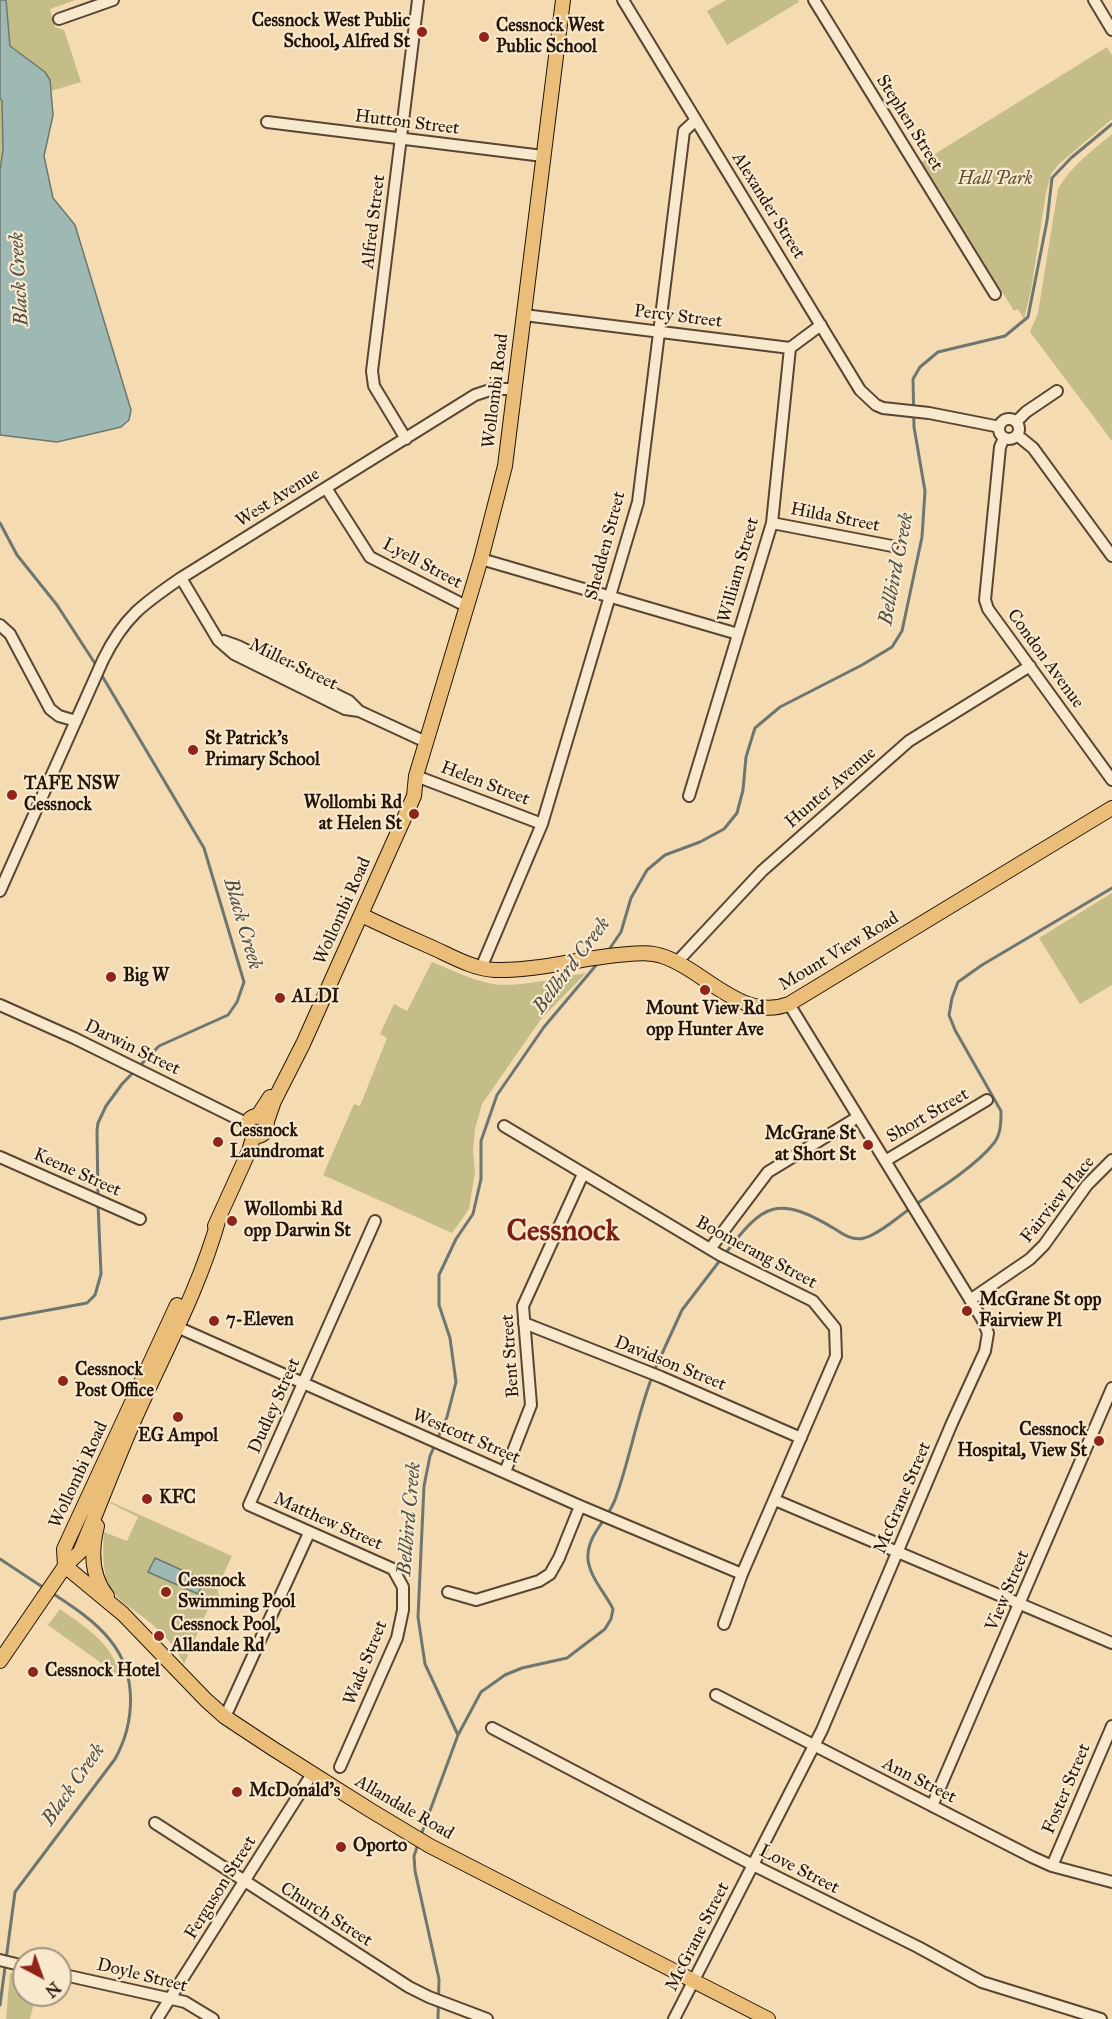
<!DOCTYPE html>
<style>
body{margin:0}
#map{position:relative;width:1112px;height:2019px;overflow:hidden;background:#f5dbb2;font-family:"IM FELL Great Primer",serif}
canvas{display:block}
.north{position:absolute;left:12px;top:1947px;width:60px;height:60px;box-sizing:border-box;background:#f8e8cd;border:2px solid #a3947f;border-radius:50%;rotate:139deg;font-size:16px;font-weight:700;line-height:24px;text-align:center;color:#241509}
.north::after{content:'';display:block;margin:auto;width:21px;height:27px;background:#8f2418;clip-path:polygon(50% 0,100% 100%,50% 72%,0 100%)}
</style>
<div id="map">
<canvas width="1112" height="2019"></canvas>
<div class="north">N</div>
</div>
<script>
const c = document.querySelector('canvas').getContext('2d');
c.lineJoin = 'round';
function fillPath(path, color) {
  c.fillStyle = color;
  c.fill(path, 'evenodd');
}
function trace(path, color, width, dash) {
  c.strokeStyle = color;
  c.lineWidth = width;
  c.lineCap = dash ? 'butt' : 'round';
  c.setLineDash(dash || []);
  c.stroke(path);
}
function label(font, color, halo, rows, align = 'center') {
  c.font = font + ' "IM FELL Great Primer",serif';
  c.lineWidth = 4.5;
  c.setLineDash([]);
  c.textBaseline = 'middle';
  c.strokeStyle = halo;
  c.fillStyle = color;
  for (const [text, x, y, turn = 0] of rows) {
    c.save();
    c.translate(x, y);
    c.rotate((+turn || 0) * Math.PI / 180);
    c.textAlign = isNaN(turn) ? turn : align;
    if (halo) c.strokeText(text, 0, 0);
    c.fillText(text, 0, 0);
    c.restore();
  }
}
const green = new Path2D(`
 M6,0H76L50,9L55,27L64,30L81,82L51,91C48,69 27,59 10,46Z
 M726,0H798L799,2L727,45L707,11Z
 M1107,47L1112,55V119L1059,164L1051,174L1046,193L1031,290L1024,319L1018,309L1014,311L922,162Z
 M0,98L2,101L3,150L0,170Z
 M1112,134V441L1030,332L1038,313L1058,189C1071,166 1092,151 1112,134Z
 M1112,893V985L1080,1004L1039,938Z
 M432,962C452,970 471,980 493,984C518,988 561,977 586,973L541,1019L482,1104L475,1129L473,1151L475,1172L469,1209L452,1233L323,1175L354,1104L360,1106L387,1038L380,1034L394,1004L407,1011Z
 M111,1502L232,1556L217,1588L219,1595L214,1604L209,1607L184,1664C176,1647 163,1633 148,1621C134,1609 116,1602 108,1583C102,1568 103,1548 104,1532L127,1541L138,1517L110,1503Z
 M60,1609C90,1631 110,1641 122,1678L48,1625Z
 M10,1973L24,1978V1995H36L30,2019H6Z`);
const water = new Path2D(`
 M0,0H6L10,46L45,72L50,80L53,115L44,156L53,198L75,225L131,410L129,420L121,427L57,442L0,435V170L3,150L2,101L0,98Z
 M155,1558L204,1580L198,1594L148,1572Z`);
const stream = new Path2D(`
 M0,523L17,555L57,605L96,665
 M608,951L621,932L631,898L647,870L665,855L700,842L724,829L737,813L743,790L746,757L755,728L780,707L862,665L892,647L902,631L922,537L925,491L914,427L913,379L920,367L938,352L1005,336L1028,317L1047,221L1052,178L1071,158L1112,124
 M98,1198L97,1131L98,1123L106,1106L122,1084L159,1046L228,1015L237,1002L244,982L204,848L101,674
 M916,1204C939,1189 977,1165 994,1143C1001,1134 1001,1122 1001,1111L955,1030L949,1015L952,998L958,982L982,965L1112,888
 M725,1254C764,1202 778,1195 835,1229C844,1235 853,1241 864,1238C878,1235 899,1216 911,1208
 M0,1319L87,1303L95,1295L101,1274L98,1204
 M654,1371L682,1310L721,1259
 M0,1559L44,1588
 M458,1735L481,1692L505,1675L522,1668L567,1658L605,1629L611,1619L613,1609C605,1593 590,1577 588,1560C586,1534 609,1520 616,1497C630,1458 637,1416 652,1377
 M421,1835L458,1735L425,1664L418,1617L424,1486L430,1456L447,1417L456,1382L450,1338L439,1305V1275L456,1239L473,1214L481,1179V1141L497,1095L544,1027L598,963
 M418,1844L414,1856L415,1871L439,1979L438,2019
 M0,2005L15,1892L115,1759C135,1723 138,1674 110,1640C95,1621 72,1606 52,1593`);
const minor = new Path2D(`
 M623,0L860,390L876,405L883,408L929,413L995,426L999,428
 M814,0L995,294
 M1094,0L1112,30
 M59,19L113,0
 M267,122L543,156
 M524,315L790,348L821,325
 M999 429a10 10 0 1 1 20 0a10 10 0 1 1-20 0Z
 M1016,422L1026,412L1057,391
 M1017,435L1033,448L1112,556
 M1004,438L1000,447L985,600L988,609L1112,780
 M406,439L374,386L372,371L418,0
 M326,488L370,557L466,606
 M772,523L892,546
 M481,559L738,634
 M181,578L218,640L234,654L345,709L359,711L426,742
 M0,625L10,634L50,709L59,716L76,721
 M224,641L238,646L349,701L359,711
 M416,776L542,824
 M689,796L772,523L790,348
 M0,891L103,660C124,617 143,604 181,578L475,395L493,389H515
 M677,962L762,871L909,741L1030,666
 M481,968L542,824L638,502L684,131L696,120
 M0,1005L74,1038L248,1124
 M504,1126L720,1255L813,1301L835,1328L836,1356L742,1574L724,1624
 M0,1157L140,1219
 M885,1161L987,1100
 M710,1249L768,1172L858,1117
 M970,1300L1030,1259L1044,1245L1087,1185L1112,1160
 M524,1323L661,1377L801,1438
 M177,1327L580,1506L742,1574
 M505,1472L531,1405L523,1306L583,1174
 M775,1500L1112,1643
 M448,1592L476,1600L539,1581L550,1574L559,1558L580,1506
 M716,1695L1032,1857L1052,1866L1112,1882
 M225,1717L309,1533
 M492,1728L753,1865L918,1947L982,1982L1101,2019
 M340,1767L397,1638L403,1610V1587L393,1569L249,1505L375,1221
 M932,1806L1112,1388
 M155,1823L409,1987L429,1997L487,2019
 M1052,1866L1112,1726
 M0,1960L24,1966
 M60,1974L185,2002L213,2019
 M157,2019L312,1774
 M674,2019L822,1730L952,1423L985,1351L988,1333L982,1319L789,1004`);
const major = new Path2D(`
 M361,915C384,926 408,937 431,947C451,956 473,969 495,970C536,971 577,959 617,955C632,954 648,951 662,956C705,970 741,1022 789,1004L1112,808
 M247 1126a10 10 0 1 1 20 0a10 10 0 1 1-20 0Z
 M257,1117L270,1097
 M266,1124L274,1101L303,1044L414,796L416,776L481,559L505,466L563,0
 M215,1226L249,1151L254,1135
 M97,1526C91,1550 91,1576 107,1596
 M65,1566L123,1614L206,1700L225,1717L272,1748L370,1810L430,1846L768,2019
 M65,1566L64,1549L177,1305
 M0,1661L65,1566L80,1552C99,1507 116,1461 136,1416C165,1351 200,1287 219,1218`);
const markers = [
 [422,32,6,"#8f2418"],
 [484,37,6,"#8f2418"],
 [193,750,6,"#8f2418"],
 [12,795,6,"#8f2418"],
 [414,814,6,"#8f2418"],
 [111,977,6,"#8f2418"],
 [705,990,6,"#8f2418"],
 [280,998,6,"#8f2418"],
 [218,1142,6,"#8f2418"],
 [868,1145,6,"#8f2418"],
 [232,1221,6,"#8f2418"],
 [967,1311,6,"#8f2418"],
 [214,1321,6,"#8f2418"],
 [63,1381,6,"#8f2418"],
 [178,1417,6,"#8f2418"],
 [1099,1441,6,"#8f2418"],
 [147,1499,6,"#8f2418"],
 [166,1592,6,"#8f2418"],
 [159,1636,6,"#8f2418"],
 [33,1672,6,"#8f2418"],
 [237,1792,6,"#8f2418"],
 [341,1847,6,"#8f2418"]
];
const poiNames = [
 ["Cessnock West Public",410,22,"right"],
 ["School, Alfred St",410,43,"right"],
 ["Cessnock West",496,27],
 ["Public School",496,48],
 ["St Patrick's",205,740],
 ["Primary School",205,761],
 ["TAFE NSW",24,785],
 ["Cessnock",24,806],
 ["Wollombi Rd",402,804,"right"],
 ["at Helen St",402,825,"right"],
 ["Big W",123,977],
 ["ALDI",292,998],
 ["Mount View Rd",705,1010,"center"],
 ["opp Hunter Ave",705,1031,"center"],
 ["Cessnock",230,1132],
 ["Laundromat",230,1153],
 ["McGrane St",856,1135,"right"],
 ["at Short St",856,1156,"right"],
 ["Wollombi Rd",244,1211],
 ["opp Darwin St",244,1232],
 ["McGrane St opp",979,1301],
 ["Fairview Pl",979,1322],
 ["7-Eleven",226,1321],
 ["Cessnock",75,1371],
 ["Post Office",75,1392],
 ["Cessnock",1087,1431,"right"],
 ["Hospital, View St",1087,1452,"right"],
 ["EG Ampol",178,1437,"center"],
 ["KFC",159,1499],
 ["Cessnock",178,1582],
 ["Swimming Pool",178,1603],
 ["Cessnock Pool,",171,1626],
 ["Allandale Rd",171,1647],
 ["Cessnock Hotel",45,1672],
 ["McDonald's",249,1792],
 ["Oporto",353,1847]
];
const streetNames = [
 ["Hutton Street",407,123,7],
 ["Stephen Street",909,123,58],
 ["Alexander Street",768,206,58],
 ["Alfred Street",374,222,-83],
 ["Percy Street",678,317,7],
 ["Wollombi Road",496,391,-83],
 ["West Avenue",278,498,-32],
 ["Hilda Street",835,518,11],
 ["Shedden Street",606,546,-75],
 ["Lyell Street",422,564,28],
 ["William Street",739,570,-74],
 ["Condon Avenue",1045,659,54],
 ["Miller Street",293,665,26],
 ["Helen Street",485,784,21],
 ["Hunter Avenue",831,788,-41],
 ["Wollombi Road",343,911,-66],
 ["Mount View Road",839,952,-31],
 ["Darwin Street",132,1048,26],
 ["Short Street",928,1116,-30],
 ["Keene Street",77,1173,24],
 ["Fairview Place",1058,1200,-51],
 ["Boomerang Street",756,1253,28],
 ["Bent Street",511,1356,-94],
 ["Davidson Street",670,1364,22],
 ["Dudley Street",275,1406,-66],
 ["Westcott Street",466,1437,23],
 ["Wollombi Road",79,1475,-65],
 ["McGrane Street",903,1498,-67],
 ["Matthew Street",328,1522,24],
 ["View Street",1008,1591,-67],
 ["Wade Street",366,1663,-68],
 ["Ann Street",919,1781,27],
 ["Foster Street",1067,1789,-67],
 ["Allandale Road",404,1808,30],
 ["Love Street",799,1870,27],
 ["Ferguson Street",221,1888,-58],
 ["Church Street",326,1915,32],
 ["McGrane Street",698,1937,-63],
 ["Doyle Street",142,1976,14]
];
const parkNames = [
 ["Hall Park",995,180]
];
const waterNames = [
 ["Black Creek",20,279,-93],
 ["Bellbird Creek",897,569,-79],
 ["Black Creek",242,924,74],
 ["Bellbird Creek",572,966,-53],
 ["Bellbird Creek",410,1519,-85],
 ["Black Creek",74,1785,-55]
];
const townNames = [
 ["Cessnock",563,1233]
];
fillPath(green, '#c4bd87');
fillPath(water, '#9eb9b4');
trace(water, '#6d7770', 1.5);
trace(stream, '#6d7770', 3);
trace(minor, '#584633', 14);
trace(major, '#241509', 16);
trace(minor, '#f8e8cd', 10);
trace(major, '#eabe79', 14);
for (const [x, y, r, color] of markers) {
  const dot = new Path2D();
  dot.arc(x, y, r, 0, 2 * Math.PI);
  c.fillStyle = color;
  c.fill(dot);
  trace(dot, '#f8e8cd', 2);
}
label('bold 18px', '#241509', '#f8e8cd', poiNames, 'left');
label('18px', '#241509', '#f8e8cd', streetNames);
label('italic 18px', '#5c5035', '#f8e8cd', parkNames);
label('italic 20px', '#4f4e45', '#f8e8cd', waterNames);
label('bold 30px', '#7a1f14', '#f8e8cd', townNames);
</script>
